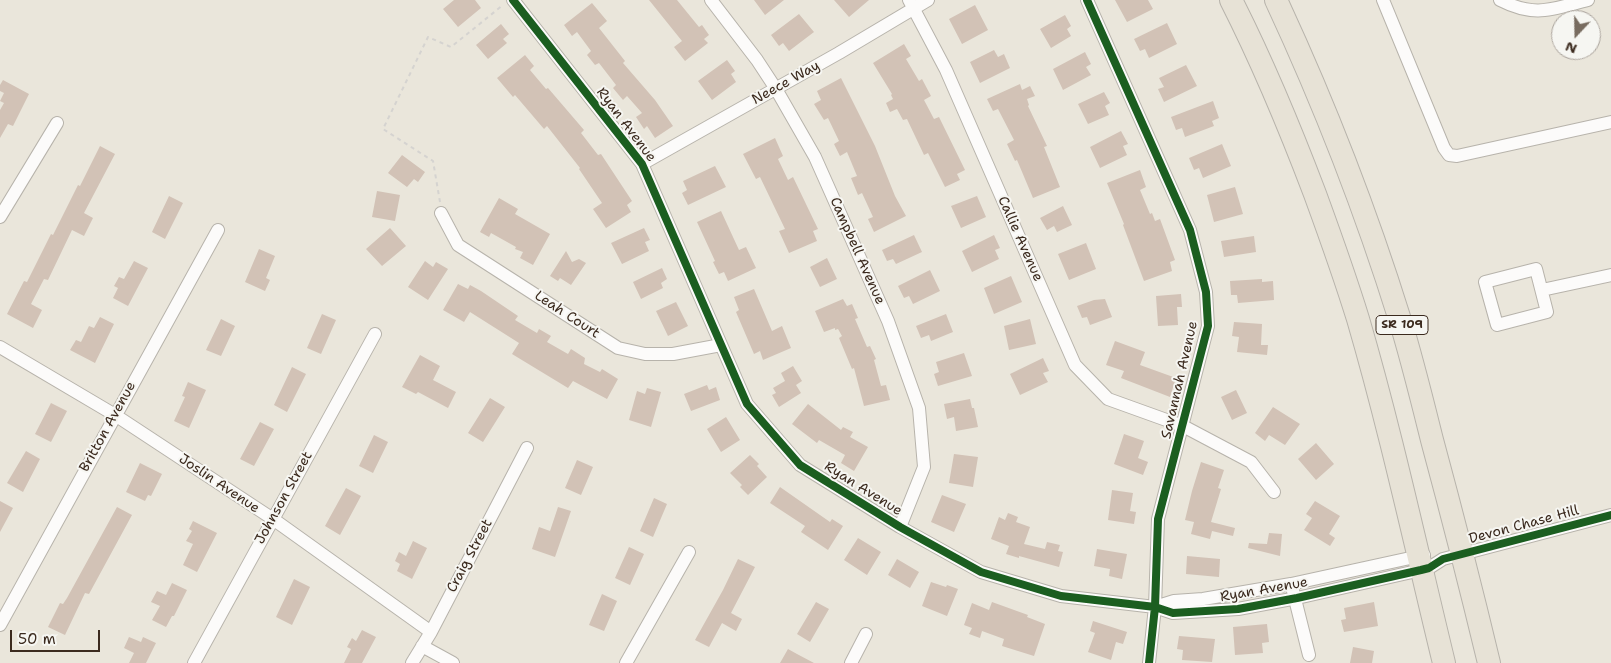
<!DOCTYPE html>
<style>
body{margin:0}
#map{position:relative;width:1611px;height:663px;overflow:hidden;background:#eae6db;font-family:"Shantell Sans",sans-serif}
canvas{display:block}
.north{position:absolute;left:1551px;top:10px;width:50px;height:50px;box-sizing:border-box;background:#f6f6f2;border:1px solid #aba49d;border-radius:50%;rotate:201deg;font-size:14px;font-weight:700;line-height:20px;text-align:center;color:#3b2a1e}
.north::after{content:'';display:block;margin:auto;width:18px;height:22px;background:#786c60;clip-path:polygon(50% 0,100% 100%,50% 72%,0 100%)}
.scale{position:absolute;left:10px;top:630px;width:90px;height:22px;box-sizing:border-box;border:2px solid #3b2a1e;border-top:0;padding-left:6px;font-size:15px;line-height:18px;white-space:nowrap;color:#3b2a1e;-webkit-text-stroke:4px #f6f6f2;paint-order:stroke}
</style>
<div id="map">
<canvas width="1611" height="663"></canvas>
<div class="north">N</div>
<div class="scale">50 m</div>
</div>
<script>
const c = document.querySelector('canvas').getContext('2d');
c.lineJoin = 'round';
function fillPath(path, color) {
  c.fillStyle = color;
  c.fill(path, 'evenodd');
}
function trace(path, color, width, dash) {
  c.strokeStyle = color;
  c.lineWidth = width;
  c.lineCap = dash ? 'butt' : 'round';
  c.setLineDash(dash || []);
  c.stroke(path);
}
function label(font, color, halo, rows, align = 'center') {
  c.font = font + ' "Shantell Sans",sans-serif';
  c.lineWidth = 4;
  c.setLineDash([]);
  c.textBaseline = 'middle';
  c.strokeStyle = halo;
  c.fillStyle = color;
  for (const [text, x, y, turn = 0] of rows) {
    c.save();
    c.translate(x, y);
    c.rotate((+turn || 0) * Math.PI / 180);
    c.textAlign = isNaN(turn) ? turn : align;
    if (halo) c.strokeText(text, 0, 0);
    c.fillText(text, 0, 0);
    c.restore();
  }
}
const building = new Path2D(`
 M454,0H475L481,8L458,27L443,9Z
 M649,0H677L699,27L702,25L709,35L704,39L708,43L685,61L674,47L682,41Z
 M754,0H784L765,15Z
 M834,0H869L849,17Z
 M1115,0H1148L1153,9L1127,22Z
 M592,3L607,21L599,28L625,61L623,63L655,100L673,126L655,138L647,126L644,129L636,117L642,113L627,96L623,100L613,88L616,85L599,63L595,65L587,55L591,51L577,32L572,36L564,25Z
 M975,5L988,30L962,44L949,19Z
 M799,14L814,32L789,51L783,43L779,46L771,35Z
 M1065,15L1071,26L1067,29L1071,36L1051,48L1040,29Z
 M1167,23L1177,44L1149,58L1145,49L1140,51L1134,39Z
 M501,24L509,34L503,39L507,43L488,59L476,45Z
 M904,44L911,56L906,59L919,81L922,79L931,96L924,100L934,119L939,117L965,170L957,174L960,180L945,187L928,153L924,155L907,119L903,120L897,109L890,112L886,103L893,99L891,95L892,94L873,63Z
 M994,50L998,57L1004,54L1010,68L980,83L970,62Z
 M1085,52L1091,64L1086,67L1091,75L1063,90L1053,69Z
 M525,55L534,66L530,70L546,89L548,88L584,130L581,133L598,155L601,154L632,201L627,205L631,212L606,228L593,209L602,203L579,169L580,168L547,126L544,129L515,95L513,97L497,78Z
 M727,60L735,71L731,74L736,82L712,100L698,81Z
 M1186,65L1197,86L1164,102L1158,89L1164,87L1159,78Z
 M841,78L875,146L895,196L906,216L874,232L868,219L873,217L862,193L858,195L851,178L857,176L847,152L840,156L834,144L839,141L828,118L824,120L814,104L821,100L817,91Z
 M3,80L29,94L13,126L8,124L0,138V110L4,103L0,101L4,93L0,91V85Z
 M1020,84L1022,90L1030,86L1035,96L1027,99L1029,105L1028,106L1047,146L1044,147L1060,187L1033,198L1017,160L1015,161L1007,144L1014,140L998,109L993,111L987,99Z
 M1104,92L1110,103L1105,106L1109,115L1088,124L1078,104Z
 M1213,101L1219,118L1212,121L1214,126L1185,137L1182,128L1176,130L1171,117Z
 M1121,131L1128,144L1123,146L1127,155L1100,168L1090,147Z
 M775,138L783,156L778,159L788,180L793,177L818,229L813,231L817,241L789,253L779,231L785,229L760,177L756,179L743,154Z
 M1222,144L1231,166L1203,178L1199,168L1194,170L1189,158Z
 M100,146L115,154L84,213L93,218L84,236L72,230L48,280L44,279L31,304L42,310L33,328L7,314L24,281L27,282L51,234L53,235L78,185L80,186Z
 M402,155L425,172L418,182L414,179L407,187L388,173Z
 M715,166L726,187L688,205L682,193L687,190L683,181Z
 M1140,170L1146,187L1140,190L1150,214L1152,213L1155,221L1160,219L1175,260L1170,262L1172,271L1144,281L1123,225L1124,224L1107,183Z
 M1235,187L1243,214L1214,222L1207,195Z
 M377,191L400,195L395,221L372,217Z
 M169,196L183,203L165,239L152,232Z
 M977,196L986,217L961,228L951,206Z
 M499,198L518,209L515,214L550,234L533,265L520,258L523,252L515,249L516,247L491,233L489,237L480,232Z
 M1063,206L1072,225L1057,232L1054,226L1047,230L1040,218Z
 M721,211L739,250L746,247L756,268L728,281L724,272L719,274L713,262L715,261L697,222Z
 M390,228L406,246L382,266L366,249Z
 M644,228L650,240L645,242L649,251L622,264L611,243Z
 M914,235L922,252L896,264L893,259L887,261L882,250Z
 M994,235L1000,248L995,250L999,259L972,272L962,251Z
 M1254,236L1256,252L1224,257L1221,241Z
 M1086,243L1096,269L1069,280L1058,254Z
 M259,249L275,256L266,278L270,280L265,291L245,282Z
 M566,251L572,262L579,259L586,263L571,285L560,278L558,281L550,276Z
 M827,258L837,279L820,287L810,267Z
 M134,261L148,268L128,306L113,298L118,288L114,286L119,277L124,279Z
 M425,261L433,267L436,262L448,269L428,300L408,287Z
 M662,268L667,279L661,283L663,288L641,299L633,282Z
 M930,270L940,291L913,304L909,296L904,298L898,286Z
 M1011,276L1022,302L994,314L984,288Z
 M1262,279V282L1273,281L1274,300L1238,303L1237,295H1231L1230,281Z
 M458,284L468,289L470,285L481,291L518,316L515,320L537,333L539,329L551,336L547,342L568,354L571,349L585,358L584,364L600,372L602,369L618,379L607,399L573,381L568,388L512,354L519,343L470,312L464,322L443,310Z
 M754,289L772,331L782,326L791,348L763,360L760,351L754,354L736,312L739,310L734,297Z
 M1181,294L1182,307H1177L1178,325L1158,326L1156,296Z
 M843,299L847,306L852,304L858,318L855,319L867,347L870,346L876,359L874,360L881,386L886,385L890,400L864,406L854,368L852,369L839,338L842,336L838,329L835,330V328L824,332L815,311Z
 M1105,299L1112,317L1090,325L1087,317L1082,318L1077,306L1094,300Z
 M676,302L688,326L668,336L656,311Z
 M322,314L336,320L321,354L307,348Z
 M946,314L953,332L931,341L929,335L921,338L916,326Z
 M100,317L114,324L95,363L70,350L76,340L81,342L89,326L94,328Z
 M221,319L235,326L221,356L206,350Z
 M1030,319L1036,344L1009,350L1004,326Z
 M1234,322L1262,324L1261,345H1268L1267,355L1237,352L1239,337L1232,336Z
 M1115,341L1145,352L1140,365L1176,378L1170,397L1121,378L1124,371L1106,365Z
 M964,353L972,376L938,386L934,374L939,372L936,362Z
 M420,355L440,366L433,380L456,392L448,408L418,392L416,394L402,387Z
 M1043,358L1049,371L1043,373L1048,382L1020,395L1010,374Z
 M793,366L802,381L796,385L801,393L779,407L772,395L776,393L773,388L785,381L781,373Z
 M292,367L306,374L287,412L274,405Z
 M188,382L206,390L189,428L174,421L185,397L182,396Z
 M707,385L709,390L716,387L720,400L691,411L684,394Z
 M647,388L661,392L651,427L629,420L637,391L645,394Z
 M1236,390L1247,413L1232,420L1221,397Z
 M490,398L505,407L483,442L468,433Z
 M970,399L972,408H974L978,427L956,431L954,417L947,419L944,404Z
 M51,403L67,411L51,442L35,434Z
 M808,404L841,430L843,427L853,432L850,437L868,447L854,471L841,463L845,455L819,440L817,443L792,424Z
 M1273,407L1300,424L1285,445L1269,435L1265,441L1255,433Z
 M726,417L740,440L721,452L707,429Z
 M260,422L274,429L254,466L240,459Z
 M1124,434L1144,441L1138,458L1148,462L1143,475L1114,464Z
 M374,435L388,442L373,473L359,466Z
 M1316,443L1334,464L1316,480L1298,459Z
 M26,451L40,459L23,492L7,483Z
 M954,454L978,457L973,487L949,483Z
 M750,455L759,464L757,466L767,477L748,495L740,487L742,485L730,473Z
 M577,460L593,467L581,495L565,488Z
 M1201,462L1224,470L1218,488L1221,489L1211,522L1235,528L1233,536L1212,531L1210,539L1191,534L1194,522L1185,520L1192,491Z
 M140,463L162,474L151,496L148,495L145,501L126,492Z
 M780,487L830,522L832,519L843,526L828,550L801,532L805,526L770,503Z
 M346,488L361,496L340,535L325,526Z
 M1112,490L1133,493L1130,511L1136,512L1134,524L1108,520Z
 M942,495L966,504L954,532L931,522Z
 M654,498L667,504L653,537L640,531Z
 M0,501L13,508L0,532Z
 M1315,501L1340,516L1329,534L1335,538L1330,546L1304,530L1312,518L1306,514Z
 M117,507L132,515L89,594L85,593L65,635L48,627L60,603L63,604L67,598Z
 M558,507L571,511L555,557L532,549L539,527L550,531Z
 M1008,513L1018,517L1016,522L1030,527L1024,544L1045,549L1047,542L1060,545L1058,551L1063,552L1059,567L1019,556V558L1006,554L1009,546L991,539L999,517L1005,520Z
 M193,521L217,533L197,572L183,565L193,544L186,541L192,531L189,529Z
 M1269,533L1282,534L1280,556L1248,548L1249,543L1267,544Z
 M858,538L881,552L867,575L844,560Z
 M413,541L427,548L412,579L397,571L400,564L395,561L399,552L406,556Z
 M629,547L644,554L630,585L615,578Z
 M1097,549L1127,554L1122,579L1109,576L1110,569L1094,566Z
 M1187,556L1220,559L1219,577L1186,574Z
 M738,559L755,567L731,613L742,619L736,631L722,623L709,647L695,640L723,590Z
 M897,559L919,572L910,588L888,575Z
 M294,579L310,587L292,625L276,617Z
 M931,582L946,587L947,585L958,589L947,616L922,606Z
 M172,583L187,590L174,616H172L166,627L152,620L160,606L151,602L157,591L166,595Z
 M602,594L617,601L604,631L589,625Z
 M816,602L829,609L810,642L797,634Z
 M992,602L1028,615L1027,617L1045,624L1034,656L1002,646L1004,639L982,631L980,638L969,634L972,628L964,625L972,603L989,610Z
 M1374,602L1378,626L1344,632L1341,620L1346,619L1344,608Z
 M1093,621L1127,632L1123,644L1116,642L1111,660L1088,652L1095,633L1090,631Z
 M1267,624L1269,642L1262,643L1263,653L1235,655L1233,627Z
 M362,630L376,637L362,663H344L351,649L347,647L352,638L356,641Z
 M1179,636L1215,639L1212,662L1182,660L1183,650L1177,649Z
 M129,637L141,642L143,637L156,643L146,663H129L134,653L124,648Z
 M1353,647L1374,651L1372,663H1350Z
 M788,649L797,654L814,663H780Z`);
const path = new Path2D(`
 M440,202L433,161L383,129L428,37L451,47L503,5`);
const street = new Path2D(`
 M513,0L642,164L747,404L800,465L900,527L981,572L1061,596L1155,607L1173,613L1238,609L1297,598L1421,570L1429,568L1443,559L1611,515
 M711,0L757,60L776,89L815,157L888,321L919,408L924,467L900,527
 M909,0L946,70L1075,365L1108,399L1183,426L1251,462L1274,492
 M1087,0L1190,230L1206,292L1208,326L1158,519L1155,607L1149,663
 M1383,0L1444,148L1449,155L1457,156L1611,122
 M1500,0C1535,18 1552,9 1588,0
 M642,164L839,53L928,0
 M441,213L458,245L618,348L645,354H673L721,345
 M0,217L57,123
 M1536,269L1547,312L1497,325L1485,282Z
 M1542,290L1611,275
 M0,347L115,415L273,519L431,632
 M1293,591L1309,655
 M1155,607L1174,601L1203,599L1291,584L1424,555
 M0,625L218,230
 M422,646L453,663
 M194,663L375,334
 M412,663L431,632L527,448
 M626,663L689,552
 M851,663L866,634`);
const highway = new Path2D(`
 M1231,0C1263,63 1290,128 1315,194C1330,235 1345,277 1358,319C1391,432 1416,548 1444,663
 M1276,0C1324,103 1366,211 1400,320C1412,359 1422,400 1432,440C1452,514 1471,588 1489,663`);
const cycleway = new Path2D(`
 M513,0L642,164L747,404L800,465L900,527L981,572L1061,596L1155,607L1173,613L1238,609L1297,598L1421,570L1429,568L1443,559L1611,515
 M1087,0L1190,230L1206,292L1208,326L1158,519L1155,607L1149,663`);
const shields = [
 [1402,325,52]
];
const shieldNames = [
 ["SR 109",1402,325]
];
const streetNames = [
 ["Neece Way",786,83,-29],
 ["Ryan Avenue",626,125,53],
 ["Callie Avenue",1020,239,66],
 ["Campbell Avenue",857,251,66],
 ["Leah Court",567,315,33],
 ["Savannah Avenue",1180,380,-77],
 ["Britton Avenue",108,427,-61],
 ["Joslin Avenue",219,484,34],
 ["Ryan Avenue",863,489,32],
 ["Johnson Street",284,498,-61],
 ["Devon Chase Hill",1524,525,-15],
 ["Craig Street",470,556,-62],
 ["Ryan Avenue",1264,590,-10]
];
fillPath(building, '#d2c2b6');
trace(street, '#b7b3ab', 14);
trace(highway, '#b7b3ab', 24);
trace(path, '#d5d3d0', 2, [4, 4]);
trace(street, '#fcfbfa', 12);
trace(highway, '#e7e2d6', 22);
trace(cycleway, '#1b5e20', 8);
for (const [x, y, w] of shields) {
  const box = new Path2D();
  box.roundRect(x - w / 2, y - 9.5, w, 19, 4);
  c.fillStyle = '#f6f6f2';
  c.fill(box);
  trace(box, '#3b2a1e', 1);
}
label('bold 12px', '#3b2a1e', null, shieldNames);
label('14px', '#3b2a1e', '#f6f6f2', streetNames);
</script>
